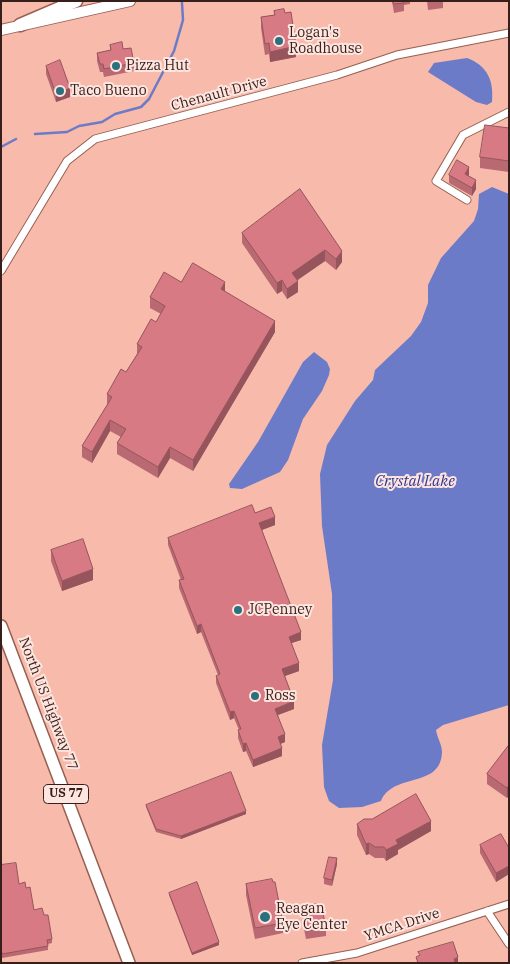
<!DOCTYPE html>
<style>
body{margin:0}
#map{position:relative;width:510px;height:964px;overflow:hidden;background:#f7baab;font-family:"IBM Plex Serif",serif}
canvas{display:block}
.frame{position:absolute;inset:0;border:2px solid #361f1a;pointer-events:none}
</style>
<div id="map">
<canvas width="510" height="964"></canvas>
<div class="frame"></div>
</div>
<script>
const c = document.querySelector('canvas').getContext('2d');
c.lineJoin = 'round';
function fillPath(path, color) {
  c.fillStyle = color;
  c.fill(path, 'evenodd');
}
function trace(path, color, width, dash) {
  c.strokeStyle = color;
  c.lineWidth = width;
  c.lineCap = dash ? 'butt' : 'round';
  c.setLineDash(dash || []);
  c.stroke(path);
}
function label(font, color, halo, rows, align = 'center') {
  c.font = font + ' "IBM Plex Serif",serif';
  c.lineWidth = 4;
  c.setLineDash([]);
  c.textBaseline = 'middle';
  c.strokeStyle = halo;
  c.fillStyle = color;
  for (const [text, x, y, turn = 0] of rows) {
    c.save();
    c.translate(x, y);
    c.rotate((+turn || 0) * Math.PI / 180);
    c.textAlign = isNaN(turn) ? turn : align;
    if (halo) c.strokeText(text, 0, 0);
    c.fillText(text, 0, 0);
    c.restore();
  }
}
const water = new Path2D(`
 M467,58C488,66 494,81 492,102L487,105L476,102L428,72L434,63Z
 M492,187L509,194V705L443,725L436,730C437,737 442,745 442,752C441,789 393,772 381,801L362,807L339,808L329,801L324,787L322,745L333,680L332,594L322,526L320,474L327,445L355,401L373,380L375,370L411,336L421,322L428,303V285L441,258L474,221L478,209L479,194Z
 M314,352L327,362L330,369L329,375L322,391L303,419L288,460L280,472L242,489L230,488L229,484L258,442L303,362Z`);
const stream = new Path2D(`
 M35,134L67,132L79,126L102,122L115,114L141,107L149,99L174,51L183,20L182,3
 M1,147L16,139`);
const minor = new Path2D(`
 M467,200L436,181L463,135L509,112
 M1,271L67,161L95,139L337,75L397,55L509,33
 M487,911L509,944
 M302,963L357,953L509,904`);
const secondary = new Path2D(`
 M1,30L130,1`);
const primary = new Path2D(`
 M1,626L129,963`);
const motorway = new Path2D(`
 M20,25L76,1`);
const wall = new Path2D(`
 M392,1H410V4L404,5V11L394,13Z
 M427,1H448L443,2V8L428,10Z
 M274,11L285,13L296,57L270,62L269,54L265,55L261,28V17L274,15Z
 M110,45L123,49L134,63V71L104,77L103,72H100L97,61V53L110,50Z
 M46,66L70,97L56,102L46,74Z
 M509,128V172L480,168V157Z
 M449,175H469L468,176L476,189L472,196L449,183Z
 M300,189L342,262L336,270L325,261L297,280L298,292L287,299L282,291L277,294L242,243V233Z
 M181,282L225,292L275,332L193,471L170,458L158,478L117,454V443L121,437L110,431L92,463L82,457V446L107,405V394L126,372L137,354V344L156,322L161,314L150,308V297Z
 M255,513L275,525L262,530L301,640L291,643L299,671L285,676L294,709L278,715L285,742L280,744L282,756L253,767L246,751L243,752L238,738V730H239L234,718L230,720L216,683V676L218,675L201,632L197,634L179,588V580H181L168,545V538Z
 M51,550L93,580L62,591L51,561Z
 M509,745V795L507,798L487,784V774Z
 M146,805L246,814L181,839L156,832L146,807Z
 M357,824L431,831L398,850V854L386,861L384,858H375L369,854L366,855L357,835Z
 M480,845L509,848V874L496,882L480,853Z
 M337,864L332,886L324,884V878Z
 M1,865L19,884L26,888L34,910L44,915L52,939V943L48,944V950L2,958L1,952Z
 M246,884L283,923V933L255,939L246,895Z
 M169,893L219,945L192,955L169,895Z
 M307,906L326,928V936L306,939L303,924V916L307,915Z`);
const shadedWall = new Path2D(`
 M296,46V57L270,62V52Z
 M70,88V97L56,102V94Z
 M469,167V175L465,182V174Z
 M476,180V189L472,196V188Z
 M325,250V261L292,284V273Z
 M342,251V262L336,270V259Z
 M282,280V291L277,294V283Z
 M298,281V292L287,299V289Z
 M225,282V293L221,289Z
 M275,321V332L193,471V460Z
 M110,420V431L92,463V452Z
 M170,447V458L158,478V467Z
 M275,517V525L259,531V523Z
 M93,569V580L62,591V581Z
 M201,624V632L197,634V626Z
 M301,632V640L289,644V637Z
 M299,663V671L282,677V669Z
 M294,701V709L275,716V709Z
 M234,711V718L230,720V712Z
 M285,734V742L278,745V737Z
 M246,743V751L243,752V744Z
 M282,748V756L253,767V760Z
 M509,785V795L507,798V788Z
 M246,811V814L181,839V836Z
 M431,821V831L398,850V854L386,861V850L396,840Z
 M369,843V854L366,855V844Z
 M337,858V864L332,886V880Z
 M509,866V874L496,882V873Z
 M219,942V945L192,955V953Z
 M458,957V963H454V959Z`);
const building = new Path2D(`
 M393,1H404V3L394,4Z
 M284,9L285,13L291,12L296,46L270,52L269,43L265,44L261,17L275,15L274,11Z
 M122,42L123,49L131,48L134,63L104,69L103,64H100L97,53L111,50L110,45Z
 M60,60L70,88L56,94L46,66Z
 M485,125L509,128V161L480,157Z
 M457,160L469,167L465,174L476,180L472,188L449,175Z
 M300,189L342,251L336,259L325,250L292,273L298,281L287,289L282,280L277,283L242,233Z
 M193,263L225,282L221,289L275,321L193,460L170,447L158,467L117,443L126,429L110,420L92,452L82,446L112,397L107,394L121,369L126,372L142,347L137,344L151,319L156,322L165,306L150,297L164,272L181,282Z
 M252,505L255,513L271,507L275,517L259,523L301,632L289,637L299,663L282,669L294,701L275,709L285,734L278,737L282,748L253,760L246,743L243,744L238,730L241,729L234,711L230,712L216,676L220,674L201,624L197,626L179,580L184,579L168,538Z
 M83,539L93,569L62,581L51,550Z
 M509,745V785L507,788L487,774Z
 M231,772L246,811L181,836L156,829L146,805Z
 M416,794L431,821L396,840L398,844L386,850L384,847H375L369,843L366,844L357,824L364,819H372Z
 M501,834L509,848V866L496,873L480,845Z
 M329,857L337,858L332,880L324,878Z
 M16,863L19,884L25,882L26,888L30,887L34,910L42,908L44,915H48L52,939L47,940L48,946L2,954L1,948V865Z
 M272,879L273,882H275L283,923L255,928L246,884Z
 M197,882L219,942L192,953L169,893Z
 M317,904L318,913H323L326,928L306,931L303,916L308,915L307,906Z
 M453,942L458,957L454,959L455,963H418L416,957L420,955L418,952Z`);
const markers = [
 [279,41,5,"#2a707e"],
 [116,66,5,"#2a707e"],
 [60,91,5,"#2a707e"],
 [238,610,5,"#2a707e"],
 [255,696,5,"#2a707e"],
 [265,917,6,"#2a707e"]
];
const shields = [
 [66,794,45]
];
const shieldNames = [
 ["US 77",66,794]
];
const poiNames = [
 ["Logan's",289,33],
 ["Roadhouse",289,49],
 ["Pizza Hut",126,66],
 ["Taco Bueno",70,91],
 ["JCPenney",248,610],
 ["Ross",265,696],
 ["Reagan",276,909],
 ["Eye Center",276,925]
];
const streetNames = [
 ["Chenault Drive",219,94,-15],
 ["North US Highway 77",48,704,69],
 ["YMCA Drive",402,925,-18]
];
const waterNames = [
 ["Crystal Lake",415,482]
];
fillPath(water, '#6c7bc7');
trace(stream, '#6c7bc7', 2.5);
trace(minor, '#955f52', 9);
trace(secondary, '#955f52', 12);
trace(primary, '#955f52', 14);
trace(motorway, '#955f52', 15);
trace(minor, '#fff', 7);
trace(secondary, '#fff', 10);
trace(primary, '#fff', 11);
trace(motorway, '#fff', 12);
fillPath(wall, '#b96972');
fillPath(shadedWall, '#96555c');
fillPath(building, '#d77a84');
trace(building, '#96555c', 1);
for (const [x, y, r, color] of markers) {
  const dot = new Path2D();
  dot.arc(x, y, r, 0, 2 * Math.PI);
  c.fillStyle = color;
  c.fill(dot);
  trace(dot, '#ffe5df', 2);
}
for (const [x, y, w] of shields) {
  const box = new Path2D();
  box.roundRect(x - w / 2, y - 9.5, w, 19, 4);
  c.fillStyle = '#ffe5df';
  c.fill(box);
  trace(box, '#361f1a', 1);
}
label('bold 12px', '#361f1a', null, shieldNames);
label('14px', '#361f1a', '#ffe5df', poiNames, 'left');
label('14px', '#361f1a', '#ffe5df', streetNames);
label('italic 15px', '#2f3790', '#ffe5df', waterNames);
</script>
